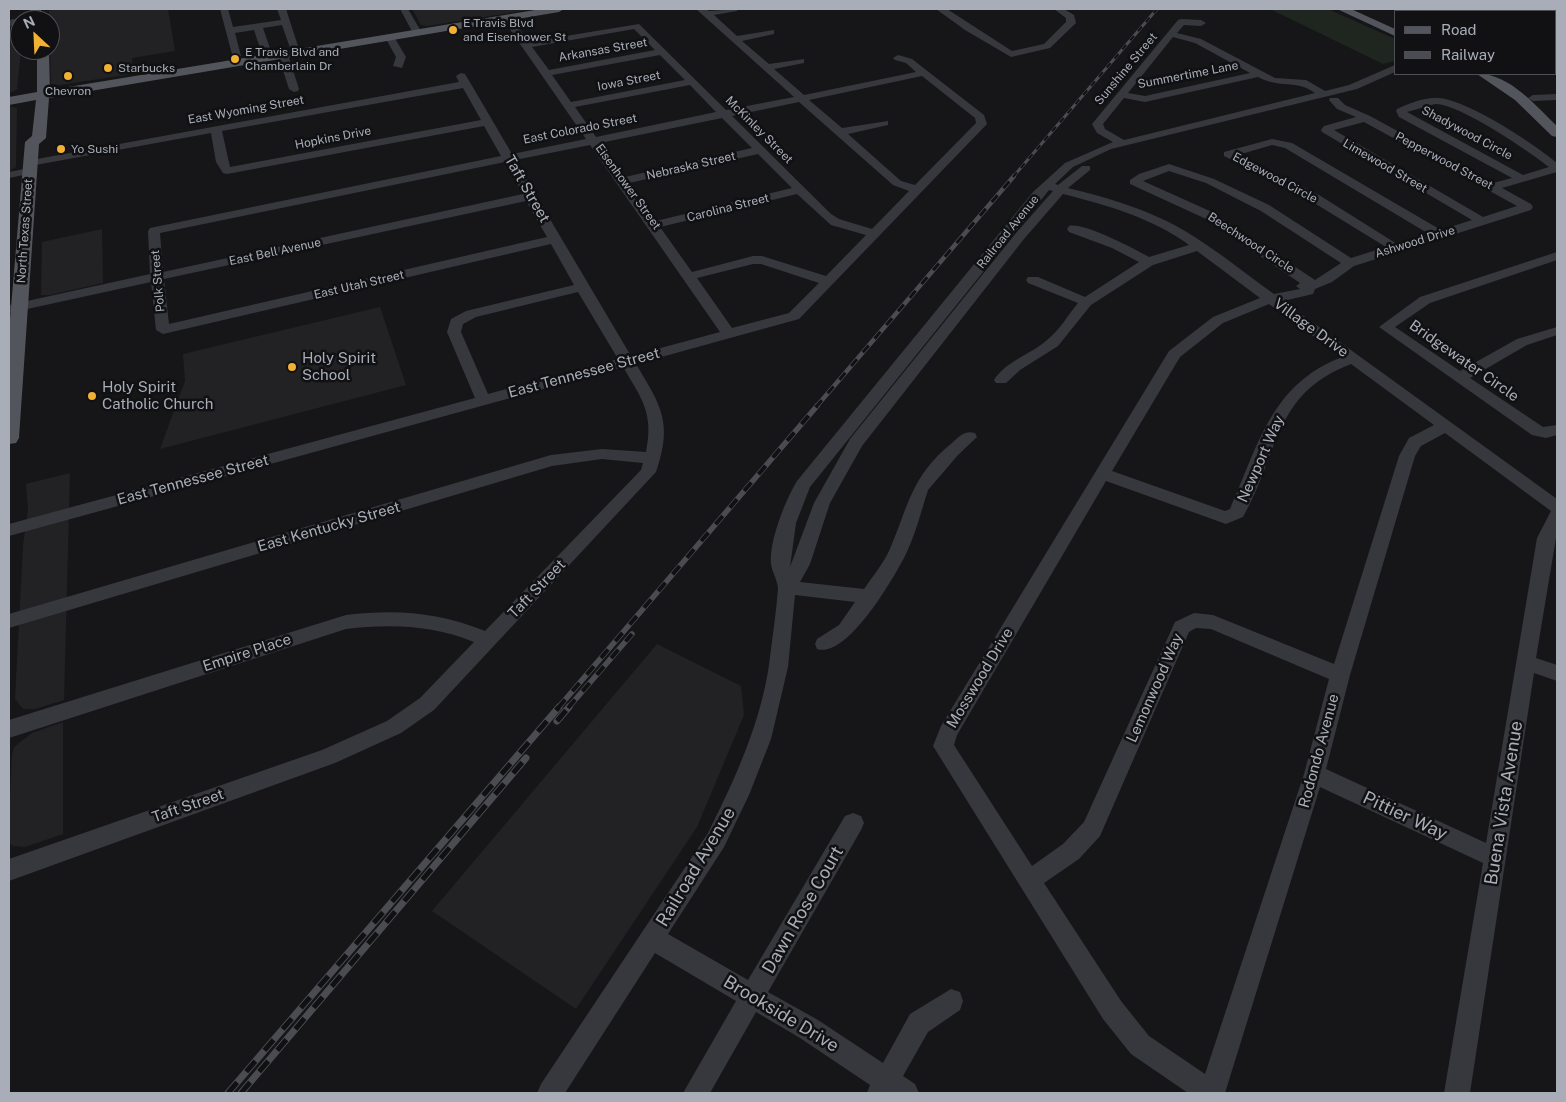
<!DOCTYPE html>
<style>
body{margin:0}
#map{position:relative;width:1566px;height:1102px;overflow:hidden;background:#161618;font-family:"Public Sans",sans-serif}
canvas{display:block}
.frame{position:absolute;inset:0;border:10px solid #a8adb8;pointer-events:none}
.legend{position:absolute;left:1394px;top:10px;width:162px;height:65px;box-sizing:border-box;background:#111113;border:1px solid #4d4f55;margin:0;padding:6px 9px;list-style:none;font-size:15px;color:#a8adb8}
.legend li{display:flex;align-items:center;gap:10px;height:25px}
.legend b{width:25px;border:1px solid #4d4f55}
.north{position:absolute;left:10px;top:10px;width:50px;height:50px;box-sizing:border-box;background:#111113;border:1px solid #4d4f55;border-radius:50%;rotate:335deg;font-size:14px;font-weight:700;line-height:20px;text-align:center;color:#a8adb8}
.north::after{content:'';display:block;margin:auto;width:18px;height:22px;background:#f2b134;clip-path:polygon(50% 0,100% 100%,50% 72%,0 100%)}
</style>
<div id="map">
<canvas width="1566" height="1102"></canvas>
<div class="frame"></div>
<ul class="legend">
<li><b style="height:6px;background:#53555c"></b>Road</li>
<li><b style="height:6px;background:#4a4c52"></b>Railway</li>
</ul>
<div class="north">N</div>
</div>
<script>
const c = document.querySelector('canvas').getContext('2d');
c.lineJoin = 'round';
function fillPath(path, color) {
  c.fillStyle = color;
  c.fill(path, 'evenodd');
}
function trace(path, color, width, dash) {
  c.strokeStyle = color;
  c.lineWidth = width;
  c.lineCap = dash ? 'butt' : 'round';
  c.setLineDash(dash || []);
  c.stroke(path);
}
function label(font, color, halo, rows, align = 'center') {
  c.font = font + ' "Public Sans",sans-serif';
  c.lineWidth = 5;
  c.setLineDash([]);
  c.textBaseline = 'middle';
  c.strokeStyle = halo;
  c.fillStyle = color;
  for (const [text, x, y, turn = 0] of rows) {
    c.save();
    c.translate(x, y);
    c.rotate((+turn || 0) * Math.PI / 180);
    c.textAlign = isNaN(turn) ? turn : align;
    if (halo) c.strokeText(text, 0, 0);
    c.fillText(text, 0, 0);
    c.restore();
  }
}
const built = new Path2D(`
 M49,9H168L175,51L132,58L133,74L59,85L51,84Z
 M412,9H535L427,26L421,25Z
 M9,25H20L21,50L17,90L9,93Z
 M9,106L17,108L16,167L9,171Z
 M102,229L103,283L50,295H41L42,242Z
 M380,307L406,385L160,449L185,381L183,354Z
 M70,473L64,700L35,709H23L15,699L23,545L28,510L26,484Z
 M657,644L741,686L744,715L697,827L576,1009L432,911Z
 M63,722V834L25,847L13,846L9,843V821L12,755L14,747L32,733Z`);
const green = new Path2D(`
 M1270,9H1328L1395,39V61L1383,64Z`);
const stream = new Path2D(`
 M1550,9L1557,12`);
const minor = new Path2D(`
 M220,9H228L233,27L281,20L277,9H286L298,46L290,48L282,25L263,28L273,57L268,60L263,57L254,30L235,33L241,56L233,58Z
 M400,9H408L422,33L420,35H414Z
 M696,9H706L709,11L738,9L737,11L714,15L737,36L774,30V34L742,41L769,64L804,59V63L774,69L804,95L916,72L906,63L895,60L893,58L898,55L912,59L984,115L987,124L799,319L636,364C661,406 673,422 656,472L434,710L401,733L335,763L9,881V859L322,750L387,721L420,698L474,642C432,625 390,624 346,629L9,738V720L346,615C395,609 439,612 485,631L641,470L643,463L602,459L552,466L9,628V614L551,455L602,449L646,452C654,413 642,399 623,367L9,536V524L475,398L447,332L451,319L466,311L574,285L551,244L163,334L156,330L151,282L9,313V305L150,274L148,231L150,228L501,156L484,126L227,174L223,173L216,162L211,133L30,166L24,163L26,161L459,82L456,76L461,73L465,74L471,84L512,154L586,139L502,18L507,15L510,16L529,42L639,24L726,110L794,97ZM634,29L655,50L549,70L532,47ZM660,55L685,80L571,102L552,75ZM922,76L975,118L976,123L915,185L901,181L848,134L888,125V121L842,128L809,100ZM690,85L716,112L596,137L575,107ZM463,88L481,120L230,167L222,131ZM799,102L893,185L909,191L872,229L839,219L831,214L732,116ZM722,118L752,148L625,177L600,143ZM590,145L720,332L631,356L515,160ZM758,154L792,188L656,221L629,183ZM505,162L523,194L163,272L160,233ZM797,194L831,225L866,235L826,276L762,256H753L692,272L660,227ZM526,201L547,237L169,324L164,279ZM753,264H761L819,283L789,313L732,328L697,278ZM578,292L618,359L488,394L461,332L463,324L476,317Z
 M936,9H947L1012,51L1044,44L1066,22V18L1054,9H1064L1074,15L1076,23L1050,48L1011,57L965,30Z
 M20,18L24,20H20V24L9,26V20Z
 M1181,19L1201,20L1206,23L1201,26L1184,25L1177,33L1201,39L1275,78L1306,80L1325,91L1349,85L1395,65V72L1357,89L1111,149L1073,167L1055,184L1058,185L1082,166H1090V170L1068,188C1110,198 1153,211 1190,234C1219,252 1246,274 1274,294L1300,289L1296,286L1300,283L1204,218L1130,184V180L1139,174L1169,164L1214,179L1269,205L1351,258L1386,247L1311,201L1224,156V152L1272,139L1292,143L1441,230L1472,220L1322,132L1321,130L1324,126L1356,117L1337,109L1329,100L1330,98H1338L1345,105L1370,116L1493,183L1512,178L1399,117L1396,111L1397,109C1409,103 1425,97 1438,98C1468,100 1533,143 1557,163V172L1502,188L1531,204L1533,207L1531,210L1354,266L1332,282L1315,289L1313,294L1283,301L1557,499V532L1536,658L1557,665V681L1534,673L1470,1093H1444L1483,863L1320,787L1225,1093H1188L1131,1054L1103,1019L933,746L941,726L1169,351L1213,317L1260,298L1197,251L1153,265L1091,305L1058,346L1020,370L1006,383H996L994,380C1006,361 1030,355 1047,340C1059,331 1068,315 1078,303L1028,283L1026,280L1028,277H1038L1085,297L1139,262L1112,248L1069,232L1067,229L1069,226C1084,222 1134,249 1149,257L1189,245C1153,218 1106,205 1063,194L1024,239L862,446L830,503L810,564L800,582L864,589C872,577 883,564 889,551C909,506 910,477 952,443C959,437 964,430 975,433L977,437L958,455L928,490C921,512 915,536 905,556C893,579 847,659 817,649L815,644L817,639L839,625L855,602L795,595L788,667L771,739L749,795L724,847L668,934L748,980L845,816L853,813L861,816L864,823L861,830L768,992L818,1020L883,1063L910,1014L951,989L960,992L963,1001L960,1010L928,1032L903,1076L915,1084L919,1093H867L870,1085L800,1038L756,1012L710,1093H683L736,1001L655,953L565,1093H537L541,1084L708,833C735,779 760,725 769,665C772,640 776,614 778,589C778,581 772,572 771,564C769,541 785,501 797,481L1033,192L1065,163L1113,142L1097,133L1092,124L1178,20ZM1173,37L1195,43L1250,73L1145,96L1128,93ZM1258,77C1280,89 1296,79 1315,93L1124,140L1105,129L1103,124L1124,98L1145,102ZM1435,104C1458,103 1529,151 1549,167L1523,175L1407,112ZM1364,122L1517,206L1483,217L1334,130ZM1272,145L1285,148L1429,234L1397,244L1319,195L1238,155ZM1169,171L1206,183L1261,211L1341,263L1315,280L1212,212L1143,181ZM1049,190L1053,191L1016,233L850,439L814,503L790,567L796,523L810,487ZM1269,304L1342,357C1271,384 1258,446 1230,509L1225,511L1112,471L1180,357L1223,323ZM1351,364L1434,425L1409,438L1399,456L1334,664L1213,615L1194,613L1175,622L1084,822L1063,844L1032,866L954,745L957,735L1106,481L1226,524L1243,517C1279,455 1272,394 1351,364ZM1445,433L1551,511L1537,538L1486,843L1326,769L1350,675L1415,456L1421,446ZM1196,628L1211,629L1329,679L1304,774L1205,1074L1149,1036L1121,1001L1044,883L1079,859L1100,836L1189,632Z
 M387,35H393L406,57L402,68L393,66L396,57L385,37Z
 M280,53L288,55L299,89L298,91L294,92L289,89L278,55Z
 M1557,94V100L1533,101L1528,98L1533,95Z
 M29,168L35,171L33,173L9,178V172Z
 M1557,252V260L1430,303L1395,327L1460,371L1517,339L1557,327V335L1527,345L1470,378L1543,427L1557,425V435L1546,438L1532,435L1379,327L1420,297Z`);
const major = new Path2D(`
 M31,9H41V20H29Z
 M541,9H564L559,12L49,98L46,138L39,144L19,438L16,443L9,444V331L25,142L32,136L36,100L9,105V97L37,92V55L31,54L30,50H45L49,53L50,90Z
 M1337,9H1351L1395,29V36Z
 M1477,74C1508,72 1536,106 1557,126V137L1552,136L1515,100Z`);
const railFar3 = new Path2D(`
 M1013,177L1157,9`);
const railFar2 = new Path2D(`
 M816,407L1014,176`);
const railFar1 = new Path2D(`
 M558,708L817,406
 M568,708L632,634`);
const rail = new Path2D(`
 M557,721L569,707
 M228,1093L559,707
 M241,1093L526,758`);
const markers = [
 [453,30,5,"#f2b134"],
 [235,59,5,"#f2b134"],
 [108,68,5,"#f2b134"],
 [68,76,5,"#f2b134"],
 [61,149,5,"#f2b134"],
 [292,367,5,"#f2b134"],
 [92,396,5,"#f2b134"]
];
const farPoinames = [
 ["E Travis Blvd",463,23],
 ["and Eisenhower St",463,37],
 ["E Travis Blvd and",245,52],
 ["Chamberlain Dr",245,66],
 ["Starbucks",118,68],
 ["Chevron",68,91,"center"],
 ["Yo Sushi",71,149]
];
const farStreetnames = [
 ["Arkansas Street",603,50,-10],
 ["Sunshine Street",1126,69,-50],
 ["Summertime Lane",1188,75,-11],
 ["Iowa Street",629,81,-11],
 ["East Wyoming Street",246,110,-10],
 ["East Colorado Street",580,129,-11],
 ["McKinley Street",759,130,45],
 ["Shadywood Circle",1467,133,28],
 ["Hopkins Drive",333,138,-11],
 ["Pepperwood Street",1444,161,28],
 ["Nebraska Street",691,166,-13],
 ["Limewood Street",1385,166,30],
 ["Edgewood Circle",1275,178,28],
 ["Eisenhower Street",628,187,54],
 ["Carolina Street",728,208,-14],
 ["North Texas Street",25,231,-86],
 ["Railroad Avenue",1008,232,-51],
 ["Ashwood Drive",1415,242,-17],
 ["Beechwood Circle",1251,243,33],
 ["East Bell Avenue",275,252,-12],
 ["Polk Street",158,281,-95],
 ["East Utah Street",359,285,-13]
];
const streetNames = [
 ["Taft Street",527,189,60],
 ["Village Drive",1311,328,36],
 ["Bridgewater Circle",1464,361,35],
 ["East Tennessee Street",584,373,-15],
 ["Newport Way",1261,459,-66],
 ["East Tennessee Street",193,480,-15],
 ["East Kentucky Street",329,527,-16],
 ["Taft Street",537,589,-46],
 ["Empire Place",247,653,-18],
 ["Mosswood Drive",980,678,-59],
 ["Lemonwood Way",1155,688,-66],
 ["Rodondo Avenue",1319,751,-75],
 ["Taft Street",188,806,-19]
];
const poiNames = [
 ["Holy Spirit",302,358],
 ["School",302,375],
 ["Holy Spirit",102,387],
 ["Catholic Church",102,404]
];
const nearStreetnames = [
 ["Buena Vista Avenue",1504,803,-81],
 ["Pittier Way",1405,816,25],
 ["Railroad Avenue",696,867,-59],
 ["Dawn Rose Court",803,910,-60],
 ["Brookside Drive",781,1014,31]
];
fillPath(built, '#222225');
fillPath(green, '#1e261f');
trace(stream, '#2c353c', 2);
fillPath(minor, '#37383d');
fillPath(major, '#53555c');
trace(railFar3, '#4a4c52', 3);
trace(railFar2, '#4a4c52', 4.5);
trace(railFar1, '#4a4c52', 5.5);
trace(rail, '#4a4c52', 7);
trace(railFar3, '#111113', 2, [6]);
trace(railFar2, '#111113', 3, [9]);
trace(railFar1, '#111113', 4, [11]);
trace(rail, '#111113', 5, [14]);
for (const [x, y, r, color] of markers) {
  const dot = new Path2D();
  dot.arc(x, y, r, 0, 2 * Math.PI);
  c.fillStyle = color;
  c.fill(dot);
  trace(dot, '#111113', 2);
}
label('12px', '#a8adb8', '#111113', farPoinames, 'left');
label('12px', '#a8adb8', '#111113', farStreetnames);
label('15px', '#a8adb8', '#111113', streetNames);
label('15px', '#a8adb8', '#111113', poiNames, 'left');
label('18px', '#a8adb8', '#111113', nearStreetnames);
</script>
